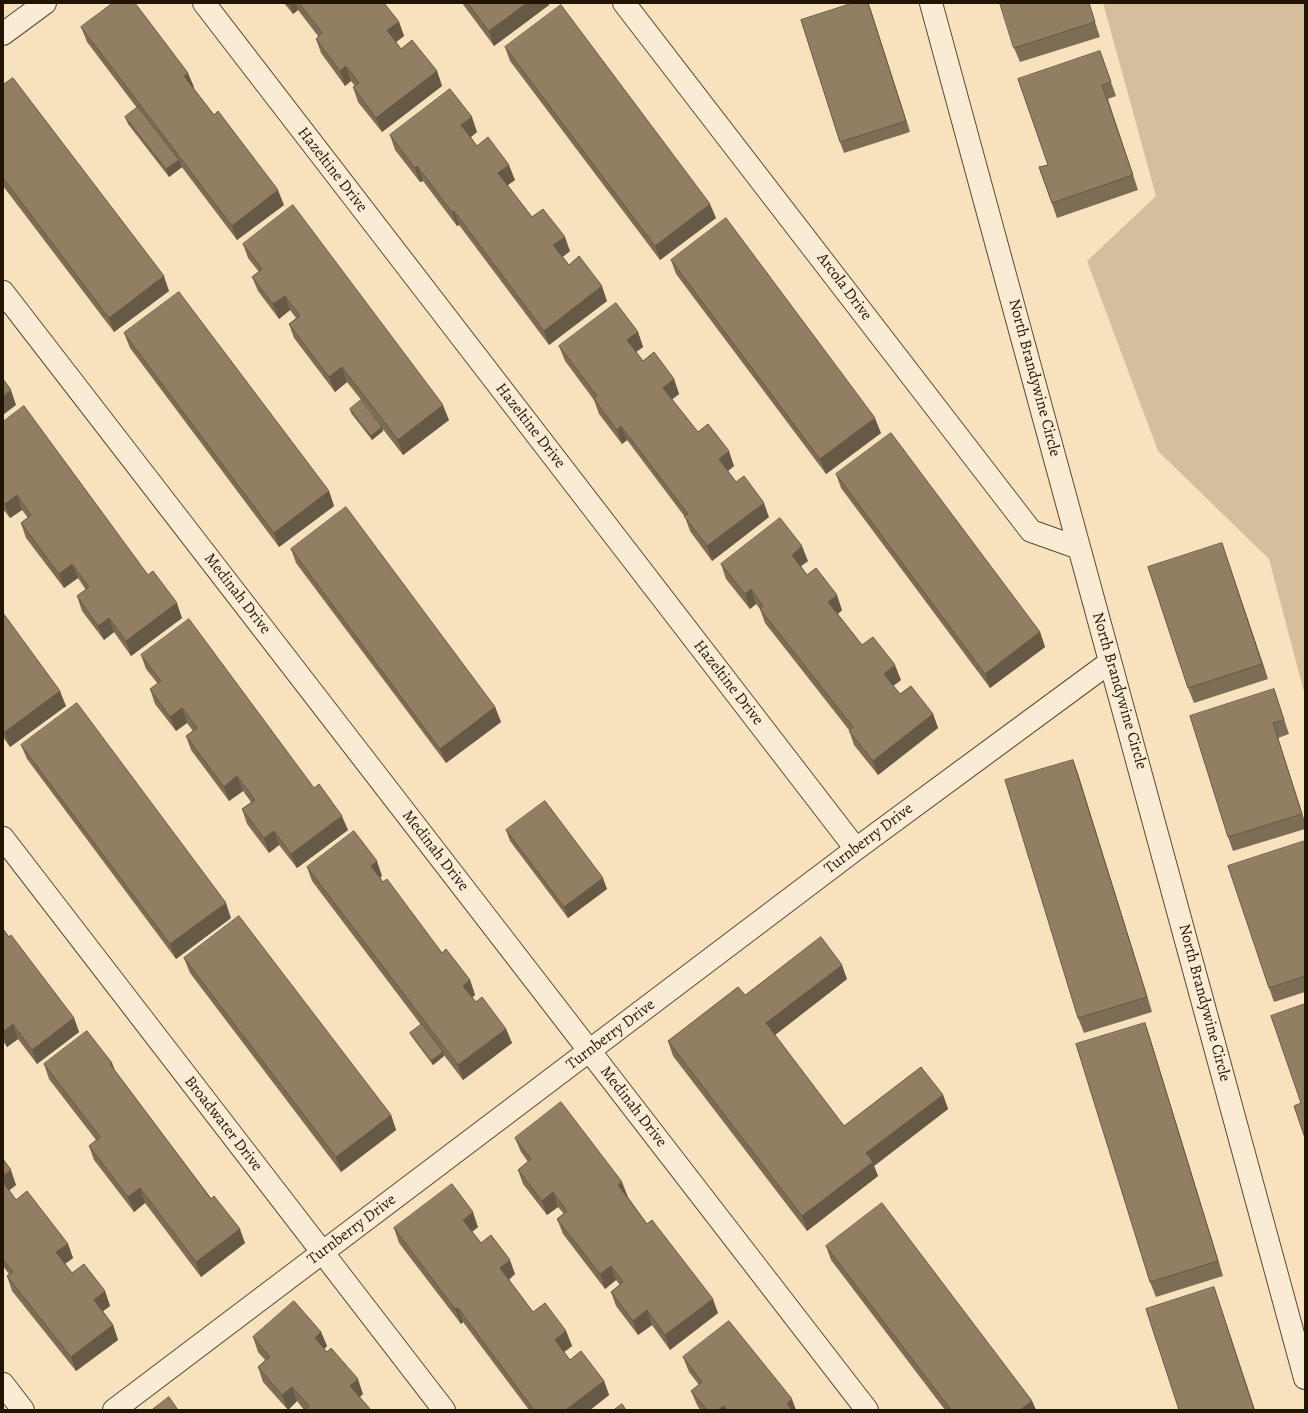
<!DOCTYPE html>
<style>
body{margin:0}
#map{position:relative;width:1308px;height:1413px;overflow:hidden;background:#f8e2bd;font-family:Alegreya,serif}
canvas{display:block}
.frame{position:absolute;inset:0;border:4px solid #231402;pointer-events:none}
</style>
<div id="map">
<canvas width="1308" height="1413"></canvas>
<div class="frame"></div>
</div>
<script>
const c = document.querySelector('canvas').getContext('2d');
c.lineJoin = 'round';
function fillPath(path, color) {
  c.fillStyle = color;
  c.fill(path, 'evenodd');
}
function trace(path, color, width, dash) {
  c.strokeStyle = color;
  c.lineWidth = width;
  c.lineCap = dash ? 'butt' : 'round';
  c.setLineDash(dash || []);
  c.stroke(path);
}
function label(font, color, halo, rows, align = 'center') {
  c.font = font + ' Alegreya,serif';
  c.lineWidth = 3;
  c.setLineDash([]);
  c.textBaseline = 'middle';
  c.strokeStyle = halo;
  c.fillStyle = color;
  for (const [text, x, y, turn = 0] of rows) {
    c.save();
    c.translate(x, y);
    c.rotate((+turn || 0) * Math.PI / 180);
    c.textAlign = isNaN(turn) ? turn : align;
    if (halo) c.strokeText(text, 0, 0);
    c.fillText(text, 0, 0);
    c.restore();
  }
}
const green = new Path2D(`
 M1103,3H1305V696L1269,559L1158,451L1087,261L1156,196Z`);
const minor = new Path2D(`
 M204,3L856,849
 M624,3L1031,531L1079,548
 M931,3L1305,1378
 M3,34L45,3
 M3,292L867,1410
 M3,838L444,1410
 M3,1384L23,1410
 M114,1410L856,849L1110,662`);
const wall = new Path2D(`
 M284,3H384L399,22L404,36L396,42L401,49L437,71L442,86L382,132L358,102L353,87L355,86L351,81L345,86L321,53L316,39L318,36L298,10L293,14Z
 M462,3H549V5L494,46Z
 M868,3L910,132L844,153L840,142Z
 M1091,10L1100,37L1020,62L1014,48Z
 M81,27L194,87L193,88L284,205L237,240L181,166L182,167L169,177L128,124L125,117L137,108L87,42Z
 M505,47L716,218L660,260L510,61Z
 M1100,51L1116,96L1108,99L1138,190L1057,218L1039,167L1048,165Z
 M3,85L169,291L114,332L3,186Z
 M477,132L471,137L477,146L515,180L507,185L532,217L570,251L562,257L569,265L607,301L549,345L459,225L457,226L423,181L420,182L395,150L390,135Z
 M243,244L449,420L403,455L382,428L383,431L372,440L351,413L350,409L374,416L347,382L335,392L294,338L289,324L296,318L290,310L279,319L258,291L252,277L259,272L248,258Z
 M671,260L881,433L826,474L676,274Z
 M638,332L643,347L636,352L643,361L674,379L679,394L672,399L698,432L734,466L728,471L736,482L769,517L712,561L690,531L685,517L627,440L622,444L599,414L594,400L565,361L559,346Z
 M124,333L329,491L334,506L279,547L130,348Z
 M3,422L148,575L182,618L131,656L114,632L104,640L82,611L77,596L86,590L78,578L64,588L26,538L21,523L28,518L22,510L10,518L3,509Z
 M836,474L1040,632L1045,647L990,688L841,488Z
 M291,549L495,707L501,722L446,763L296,563Z
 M1227,558L1268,679L1194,703L1188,688Z
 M808,561L801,566L807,575L842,610L838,614L862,645L901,680L893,686L900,694L933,714L938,728L878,775L854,745L849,730L765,623L760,609L756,604L750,609L726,579L721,564Z
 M3,613L66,706L10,747L3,737Z
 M141,655L314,788L348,830L297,868L279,845L269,853L247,824L242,809L251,802L243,791L229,801L191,750L186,736L193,731L187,723L176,731L155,704L150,689L158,684L146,669Z
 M1274,689L1289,734L1278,738L1305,822V829L1233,851L1228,837Z
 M21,745L231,918L176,959L27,759Z
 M1073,760L1078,774L1152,1012L1084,1033L1078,1018Z
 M506,830L607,889L568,918L510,841Z
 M1305,841V992L1274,1002L1269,988Z
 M307,867L382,876L380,878L442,953L470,980L475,995L472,997L476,1002L506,1029L512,1043L463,1080L443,1054L444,1056L433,1065L412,1037L410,1033L421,1025L312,881Z
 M3,929L74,1018L79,1032L37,1064L18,1039L7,1047L3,1041Z
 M184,958L391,1115L396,1130L341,1172L190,973Z
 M847,979L775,1035L844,1126L943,1095L948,1109L874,1166L878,1176L807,1231L673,1056L668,1041L745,995Z
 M1145,1023L1150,1038L1223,1276L1156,1297L1150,1282Z
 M112,1063L115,1071L245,1243L201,1277L145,1203L134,1212L94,1160L89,1146L96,1140L49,1079L44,1064Z
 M515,1138L628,1197L647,1224L718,1313L670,1350L652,1325L638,1335L616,1306L611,1292L620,1285L616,1280L605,1289L563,1234L557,1219L564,1214L558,1207L547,1215L523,1184L518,1170L528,1162L521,1152Z
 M3,1159L16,1185L9,1190L16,1200L68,1244L73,1258L65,1264L72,1273L105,1291L110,1306L103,1311L113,1325L118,1340L76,1371L12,1291L7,1276L9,1274L3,1266Z
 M478,1227L472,1232L481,1243L515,1274L509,1280L533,1312L566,1331L572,1346L564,1352L570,1360L604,1381L609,1395L590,1410H529L463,1322L461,1324L399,1243L394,1228Z
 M826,1246L1032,1401L1036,1410H945L831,1260Z
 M321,1332L327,1346L324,1349L363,1394L304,1410L297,1401L288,1410L263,1382L258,1367L265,1360L258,1352L253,1337Z
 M683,1357L796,1410H700L697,1405L691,1391L699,1385L689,1372Z`);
const shadedWall = new Path2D(`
 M289,3H296L298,10L293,14Z
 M527,3H549V5L494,46L489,31Z
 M868,3L871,10L910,132L906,121Z
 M399,22L404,36L392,45L387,30Z
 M346,66L351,81L345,86L340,71Z
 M437,71L442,86L382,132L376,118Z
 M188,73L194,87L189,91L184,76Z
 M472,117L477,132L467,140L461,125Z
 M179,160L182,167L169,177L166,169Z
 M509,165L515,180L504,188L498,173Z
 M417,166L423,181L420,182L415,168Z
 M278,190L284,205L237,240L232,226Z
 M710,204L716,218L660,260L655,246Z
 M454,211L459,225L457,226L452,212Z
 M565,237L570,251L559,260L553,245Z
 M164,276L169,291L114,332L109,318Z
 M602,286L607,301L549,345L544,331Z
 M285,296L290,310L279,319L273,304Z
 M638,332L643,347L632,355L627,340Z
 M342,367L347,382L335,392L329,377Z
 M674,379L679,394L669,402L663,388Z
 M11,390L16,405L3,415V396Z
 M443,405L449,420L403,455L398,440Z
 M875,418L881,433L826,474L820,459Z
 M621,426L627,440L622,444L617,430Z
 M382,427L383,431L372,440L371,436Z
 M729,451L734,466L724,474L719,459Z
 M329,491L334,506L279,547L274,533Z
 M17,495L22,510L10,518L5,504Z
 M764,503L769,517L712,561L707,546Z
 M1222,543L1227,558L1268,679L1262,664Z
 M802,546L808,561L797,569L792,555Z
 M72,564L78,578L64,588L59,574Z
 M751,589L756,604L750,609L745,594Z
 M837,595L842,610L834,617L828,602Z
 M177,603L182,618L131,656L126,641Z
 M109,618L114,632L104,640L98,626Z
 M1040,632L1045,647L990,688L985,674Z
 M895,665L901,680L889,689L884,674Z
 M60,691L66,706L10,747L5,732Z
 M495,707L501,722L446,763L440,749Z
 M182,708L187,723L176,731L170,717Z
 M933,714L938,728L878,775L873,761Z
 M1273,723L1278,738L1305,823L1302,814Z
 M1073,760L1078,774L1152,1012L1147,997Z
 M237,776L243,791L229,801L224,787Z
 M342,816L348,830L297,868L291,854Z
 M274,831L279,845L269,853L264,838Z
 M377,861L382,876L376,880L371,866Z
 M603,878L607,889L568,918L564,907Z
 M226,903L231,918L176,959L170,944Z
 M842,965L847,979L771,1038L766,1023Z
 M470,980L475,995L469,1000L463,986Z
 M74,1018L79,1032L37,1064L32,1050Z
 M1145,1023L1150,1038L1223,1276L1218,1261Z
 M13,1024L18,1039L7,1047L3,1034V1032Z
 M506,1029L512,1043L463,1080L458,1065Z
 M443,1052L444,1056L433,1065L431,1061Z
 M112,1063L117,1077L110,1064Z
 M943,1095L948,1109L874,1166L878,1176L807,1231L802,1216L866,1153Z
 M391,1115L396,1130L341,1172L336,1157Z
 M11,1170L16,1185L6,1193L3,1186V1176Z
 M622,1182L628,1197L624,1200L618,1185Z
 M140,1188L145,1203L134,1212L128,1197Z
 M553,1192L558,1207L547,1215L542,1201Z
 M473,1212L478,1227L468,1235L463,1220Z
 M240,1229L245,1243L201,1277L196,1262Z
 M68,1244L73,1258L62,1266L56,1252Z
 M510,1260L515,1274L505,1282L500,1268Z
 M611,1266L616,1280L605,1289L600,1274Z
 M1214,1287L1219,1301L1255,1410H1254Z
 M105,1291L110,1306L99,1314L94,1300Z
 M713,1299L718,1313L670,1350L665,1335Z
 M458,1308L463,1322L461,1324L455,1309Z
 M647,1310L652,1325L638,1335L633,1321Z
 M113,1325L118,1340L76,1371L71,1357Z
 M566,1331L572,1346L560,1355L555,1340Z
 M321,1332L327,1346L320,1352L315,1338Z
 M358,1379L363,1394L356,1401L350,1386Z
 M604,1381L609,1395L590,1410H566Z
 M292,1387L297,1401L288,1410L282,1395Z
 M792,1399L796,1410H789L787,1404Z
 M1032,1401L1036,1410H1020Z
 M724,1406L726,1410H718Z`);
const building = new Path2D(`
 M113,3H135L188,73L184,76L214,115L218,111L278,190L232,226L81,27Z
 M299,3H384L399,22L387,30L401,49L412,40L437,71L376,118L353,87L359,83L346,66L340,71L316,39L322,33Z
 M468,3H527L489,31Z
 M853,3H868L906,121L840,142L801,20Z
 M1000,3H1089L1095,22L1014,48Z
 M561,5L710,204L655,246L505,47Z
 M1100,51L1111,82L1102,85L1133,175L1052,203L1039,167L1048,165L1018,79Z
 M13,78L164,276L109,318L3,178V85Z
 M450,89L472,117L461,125L477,146L488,137L509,165L498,173L532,217L543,209L565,237L553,245L569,265L579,256L602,286L544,331L454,211L452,212L417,166L415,168L390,135Z
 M138,107L179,160L166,169L125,117Z
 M293,205L443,405L398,440L342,367L329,377L289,324L300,316L285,296L273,304L252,277L262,269L243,244Z
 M726,218L875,418L820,459L671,260Z
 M179,292L329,491L274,533L124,333Z
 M616,303L638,332L627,340L643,361L654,352L674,379L663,388L698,432L708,424L729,451L719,459L736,482L744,476L764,503L707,546L684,516L688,514L621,426L617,430L594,399L597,396L559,346Z
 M3,379L11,390L3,396Z
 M361,400L382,427L371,436L350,409Z
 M24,406L148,575L153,571L177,603L126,641L109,618L98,626L77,596L89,587L72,564L59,574L21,523L31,515L17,495L5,504L3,501V422Z
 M891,433L1040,632L985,674L836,474Z
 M346,507L495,707L440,749L291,549Z
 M780,518L802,546L792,555L807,575L816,568L837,595L828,602L862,645L873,637L895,665L884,674L900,694L911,686L933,714L873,761L849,731L853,727L760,609L763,606L751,589L745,594L721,564Z
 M1222,543L1262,664L1188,688L1148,567Z
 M3,613L60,691L5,732L3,729Z
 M189,619L314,788L319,784L342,816L291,854L274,831L264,838L242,809L255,800L237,776L224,787L186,736L197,728L182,708L170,717L150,689L161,681L141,655Z
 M1274,689L1284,720L1273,723L1302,814L1228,837L1190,716Z
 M77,703L226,903L170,944L21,745Z
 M1073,760L1147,997L1078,1018L1005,780Z
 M545,801L603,878L564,907L506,830Z
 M354,831L377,861L371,866L383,882L387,879L442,953L446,949L470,980L463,986L476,1002L482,997L506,1029L458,1065L307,867Z
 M1305,841V976L1269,988L1228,866Z
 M239,916L391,1115L336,1157L184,958Z
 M3,929L9,937L11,935L74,1018L32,1050L13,1024L3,1032Z
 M821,937L842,965L766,1023L844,1126L921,1067L943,1095L866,1153L873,1162L802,1216L668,1041L738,987L745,995Z
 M1305,1004V1138L1294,1106L1301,1103L1271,1016Z
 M1145,1023L1218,1261L1150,1282L1076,1044Z
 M422,1024L443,1052L431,1061L410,1033Z
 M87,1031L112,1063L110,1064L211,1199L214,1196L240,1229L196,1262L140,1188L128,1197L89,1146L100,1137L44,1064Z
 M561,1102L622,1182L618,1185L647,1224L652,1220L713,1299L665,1335L647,1310L633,1321L611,1292L623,1282L611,1266L600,1274L557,1219L567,1211L553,1192L542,1201L518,1170L531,1159L515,1138Z
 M3,1159L11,1170L3,1176Z
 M3,1182L16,1200L27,1191L68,1244L56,1252L72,1273L84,1264L105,1291L94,1300L113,1325L71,1357L7,1276L13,1272L3,1259Z
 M452,1184L473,1212L463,1220L481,1243L491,1235L510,1260L500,1268L533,1312L545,1303L566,1331L555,1340L570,1360L581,1351L604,1381L566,1410H534L458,1308L455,1309L394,1228Z
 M882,1203L1032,1401L1020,1410H951L826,1246Z
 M1214,1287L1254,1410H1179L1146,1309Z
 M294,1301L321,1332L315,1338L327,1352L331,1348L358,1379L350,1386L371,1410H304L309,1406L292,1387L282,1395L258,1367L270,1357L253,1337Z
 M729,1321L792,1399L787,1404L792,1410H727L724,1406L718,1410H707L691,1391L702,1382L683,1357Z
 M169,1397L178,1410H152Z
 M622,1404L626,1410H614Z`);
const streetNames = [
 ["Hazeltine Drive",332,170,52],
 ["Arcola Drive",844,287,53],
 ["North Brandywine Circle",1034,378,75],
 ["Hazeltine Drive",530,426,52],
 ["Medinah Drive",237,594,52],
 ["Hazeltine Drive",728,683,52],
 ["North Brandywine Circle",1119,691,74],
 ["Turnberry Drive",869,839,-37],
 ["Medinah Drive",435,851,52],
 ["North Brandywine Circle",1204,1003,75],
 ["Turnberry Drive",611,1035,-37],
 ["Medinah Drive",633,1107,52],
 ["Broadwater Drive",223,1124,52],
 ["Turnberry Drive",352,1230,-37]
];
fillPath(green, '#d4bf9d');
trace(minor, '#584831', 24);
trace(minor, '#faecd4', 22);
fillPath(wall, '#7e6d55');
fillPath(shadedWall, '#665945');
fillPath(building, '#927f63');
trace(building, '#665945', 1);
label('16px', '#231402', '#faecd4', streetNames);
</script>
